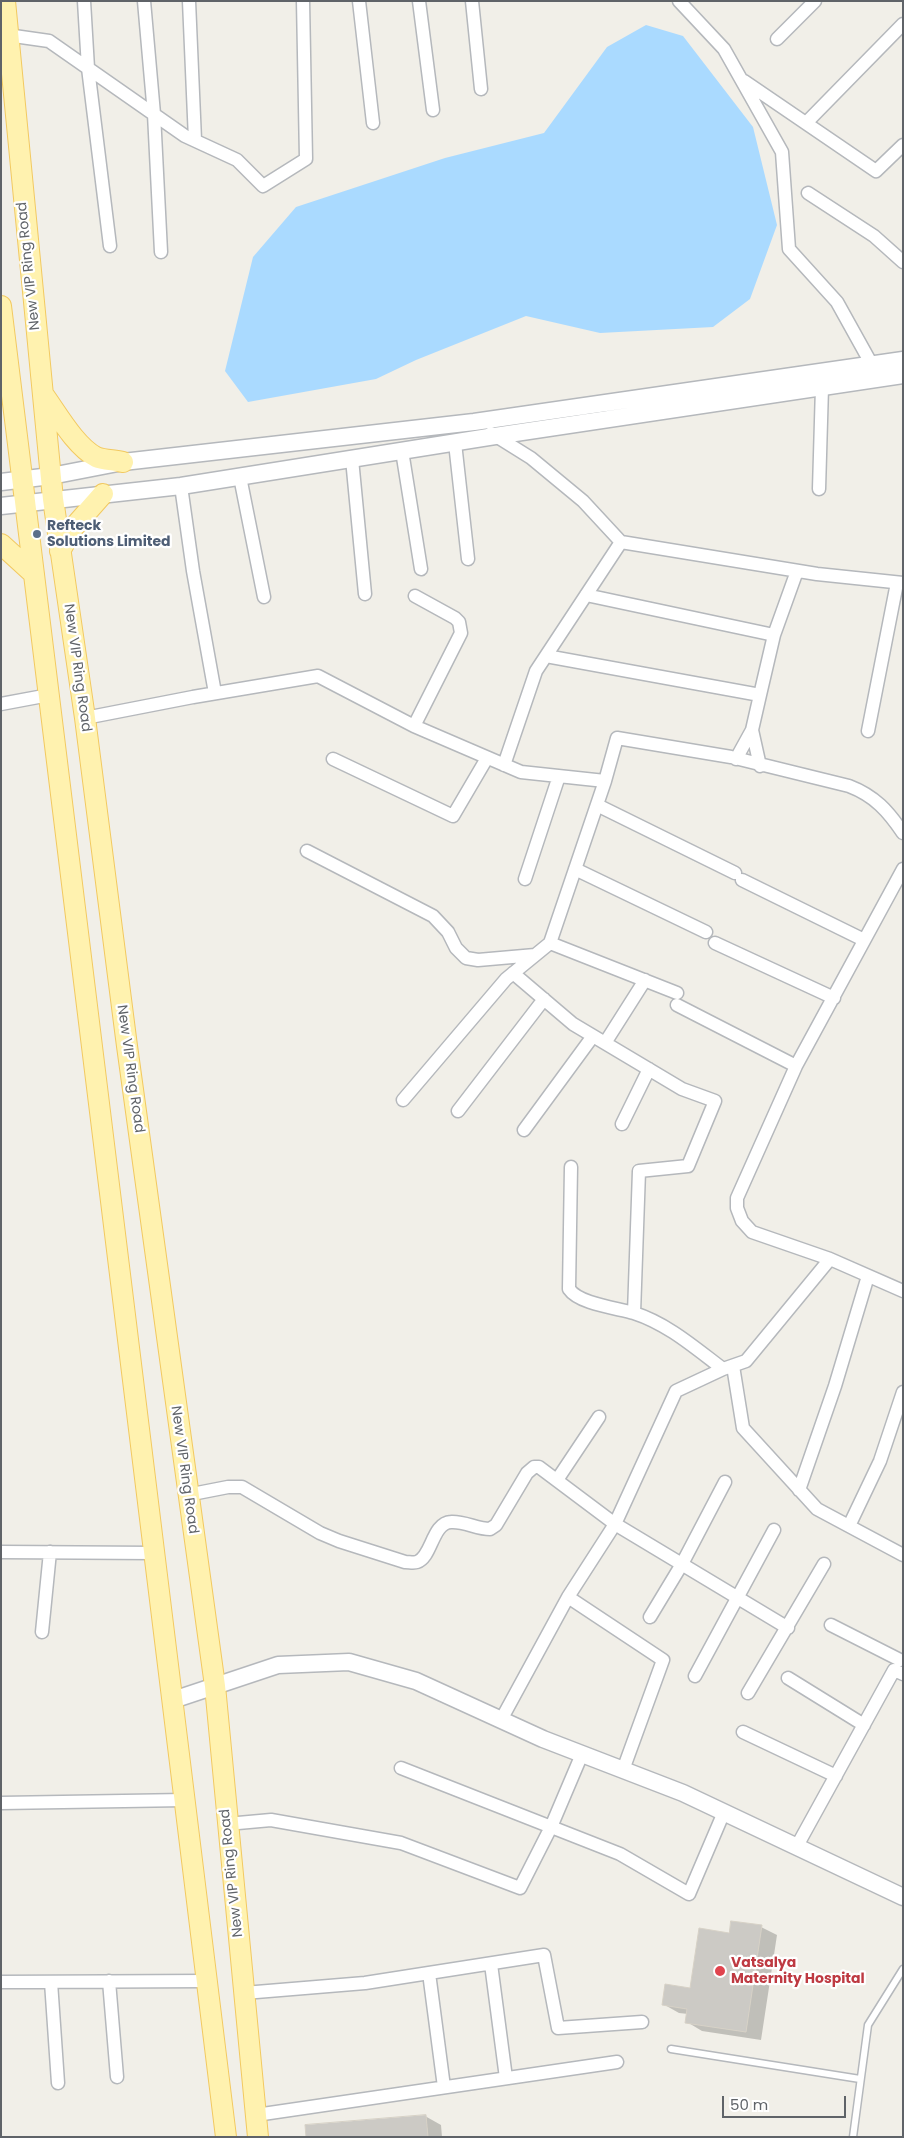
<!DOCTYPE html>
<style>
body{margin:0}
#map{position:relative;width:904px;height:2138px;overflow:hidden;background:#f1efe8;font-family:Poppins,sans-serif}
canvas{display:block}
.frame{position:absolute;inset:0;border:2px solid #5f6368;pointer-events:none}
.scale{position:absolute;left:722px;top:2096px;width:124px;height:22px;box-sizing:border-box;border:2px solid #5f6368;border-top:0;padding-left:6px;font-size:15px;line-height:18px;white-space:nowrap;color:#5f6368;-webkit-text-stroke:4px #fff;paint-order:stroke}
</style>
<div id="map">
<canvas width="904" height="2138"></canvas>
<div class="frame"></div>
<div class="scale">50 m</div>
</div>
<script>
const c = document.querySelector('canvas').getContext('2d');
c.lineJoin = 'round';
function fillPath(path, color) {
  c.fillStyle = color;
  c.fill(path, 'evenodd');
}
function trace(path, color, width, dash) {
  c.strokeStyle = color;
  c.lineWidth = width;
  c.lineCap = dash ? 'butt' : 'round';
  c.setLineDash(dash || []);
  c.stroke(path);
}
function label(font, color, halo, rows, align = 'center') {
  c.font = font + ' Poppins,sans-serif';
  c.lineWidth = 4.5;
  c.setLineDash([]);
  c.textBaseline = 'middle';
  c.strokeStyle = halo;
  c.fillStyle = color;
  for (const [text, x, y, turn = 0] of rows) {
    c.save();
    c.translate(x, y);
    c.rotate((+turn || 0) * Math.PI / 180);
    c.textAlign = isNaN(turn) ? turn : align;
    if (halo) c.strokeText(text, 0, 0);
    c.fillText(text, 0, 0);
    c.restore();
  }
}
const water = new Path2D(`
 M646,25L683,36L753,127L777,225L750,299L713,327L600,333L526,316L416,360L376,379L248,402L225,371L253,257L296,207L445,158L544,133L607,47Z`);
const shadow = new Path2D(`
 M761,1927L777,1935L761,2040L702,2031L687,2022L688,2014L679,2013L663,2004L691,1990L730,1935Z
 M425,2116L441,2125L442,2137H307Z`);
const building = new Path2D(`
 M731,1921L762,1925L746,2032L685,2023L687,2009L662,2005L665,1984L690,1988L699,1928L729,1933Z
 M426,2115L428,2137H306L305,2125Z`);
const service = new Path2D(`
 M671,2049L860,2079
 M853,2137L868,2025L903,1969`);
const minor = new Path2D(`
 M84,1L88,68L110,246
 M144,1L154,114L161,252
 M189,1L195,140
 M359,1L373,123
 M419,1L433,110
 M472,1L481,89
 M679,1L724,49L782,152L789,249L837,302L872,365V371
 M7,35L49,41L185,136L237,160L263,186L306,159L303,1
 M777,39L815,1
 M744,81L876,171L903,145
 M806,123L903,24
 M808,193L874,236L903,262
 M491,433L531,458L583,501L621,542
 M455,443L468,559
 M402,451L421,569
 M352,459L365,594
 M240,477L264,597
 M181,486L193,571L215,693
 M819,489L822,387
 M586,595L774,635L797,571
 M546,656L760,695L774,635
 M1,704L49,695
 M85,718L193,697L318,676L414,726L521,772L605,781L617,738L731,757L849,786C875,796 888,811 903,833
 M414,726L461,633L459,622L455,618L415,596
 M752,730L760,766
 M868,731L897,583
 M333,759L453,816L487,758
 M736,759L752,730L760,695
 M504,765L536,671L621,542L817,574L903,583
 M597,805L735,873
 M307,851L433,916L448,932L456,948L466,958L478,960L535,955
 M575,869L706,932
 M525,879L559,776
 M742,880L864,940
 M550,943L677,993
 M715,943L834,998
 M513,973L573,1024L682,1089L715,1101L688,1166L639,1171L634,1313
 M677,1005L796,1066
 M605,1043L645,980
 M403,1100L506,979L550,943L605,781
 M458,1111L544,999
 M622,1124L649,1069
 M524,1130L593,1036
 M571,1167L569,1289C579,1304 617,1308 634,1313C668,1324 695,1348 723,1369
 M830,1259L752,1232L742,1221L737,1208V1198L796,1066L903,869
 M733,1366L743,1428L817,1509L903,1555
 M557,1480L599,1417
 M799,1490L835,1386L868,1276
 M187,1495L228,1487H242L320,1533L339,1541L405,1562C409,1562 414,1563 417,1562C432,1557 432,1523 451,1522C464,1521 477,1529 490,1529L496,1525L527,1473L534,1467H539L615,1524L788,1628
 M849,1526L880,1461L903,1392
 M1,1552L155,1553
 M650,1617L682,1564L725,1482
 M831,1625L900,1660
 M42,1632L50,1552
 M695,1676L774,1530
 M788,1678L864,1725
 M748,1693L824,1564
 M501,1720L568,1597
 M743,1732L836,1776
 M401,1768L620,1854L689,1894L724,1812
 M623,1770L663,1660L568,1597L615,1524L676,1391L723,1369L746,1361L830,1259L903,1291
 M1,1803L185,1800
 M227,1824L271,1820L401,1843L520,1888L551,1827L582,1754
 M797,1846L894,1670L903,1674
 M491,1964L506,2078
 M429,1973L444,2087
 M109,1981L117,2077
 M1,1982L208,1981
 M51,1982L58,2083
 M244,1993L365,1983L544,1955L558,2028L642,2022
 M256,2115L617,2062`);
const tertiary = new Path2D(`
 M1,482L51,476L123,462L474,422L903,360
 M1,506L181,486L495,436L903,375
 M173,1700L278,1665L349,1662L416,1681L543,1739L683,1793L903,1897`);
const primary = new Path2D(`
 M5,1L53,499L85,718L127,1046L215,1686L258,2137
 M1,306L226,2137
 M43,394C57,413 75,446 96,457C103,460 114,460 123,462
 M1,544L34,574
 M60,551L73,528L103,494`);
const markers = [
 [37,534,5,"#5c6f8a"],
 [720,1971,6,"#e0444e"]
];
const streetNames = [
 ["New VIP Ring Road",29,266,-96],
 ["New VIP Ring Road",77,668,82],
 ["New VIP Ring Road",130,1069,82],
 ["New VIP Ring Road",184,1470,82],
 ["New VIP Ring Road",232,1873,-96]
];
const serviceNames = [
 ["Refteck",47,526],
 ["Solutions Limited",47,542]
];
const healthNames = [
 ["Vatsalya",731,1963],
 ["Maternity Hospital",731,1979]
];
fillPath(water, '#aadaff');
fillPath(shadow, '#0003');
fillPath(building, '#cccac5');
trace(building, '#d6d1c6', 1);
trace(service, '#b5b8bc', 9);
trace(minor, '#b5b8bc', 15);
trace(tertiary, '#b5b8bc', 19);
trace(primary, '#f2c960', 22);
trace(service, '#fff', 6);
trace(minor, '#fff', 12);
trace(tertiary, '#fff', 16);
trace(primary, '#fff2af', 20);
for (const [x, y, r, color] of markers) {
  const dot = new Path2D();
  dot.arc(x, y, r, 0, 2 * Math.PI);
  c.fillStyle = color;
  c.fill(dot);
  trace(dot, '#fff', 2);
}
label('14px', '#5f6368', '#fff', streetNames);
label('bold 14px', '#4e5e75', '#fff', serviceNames, 'left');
label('bold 14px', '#be3a42', '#fff', healthNames, 'left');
</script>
